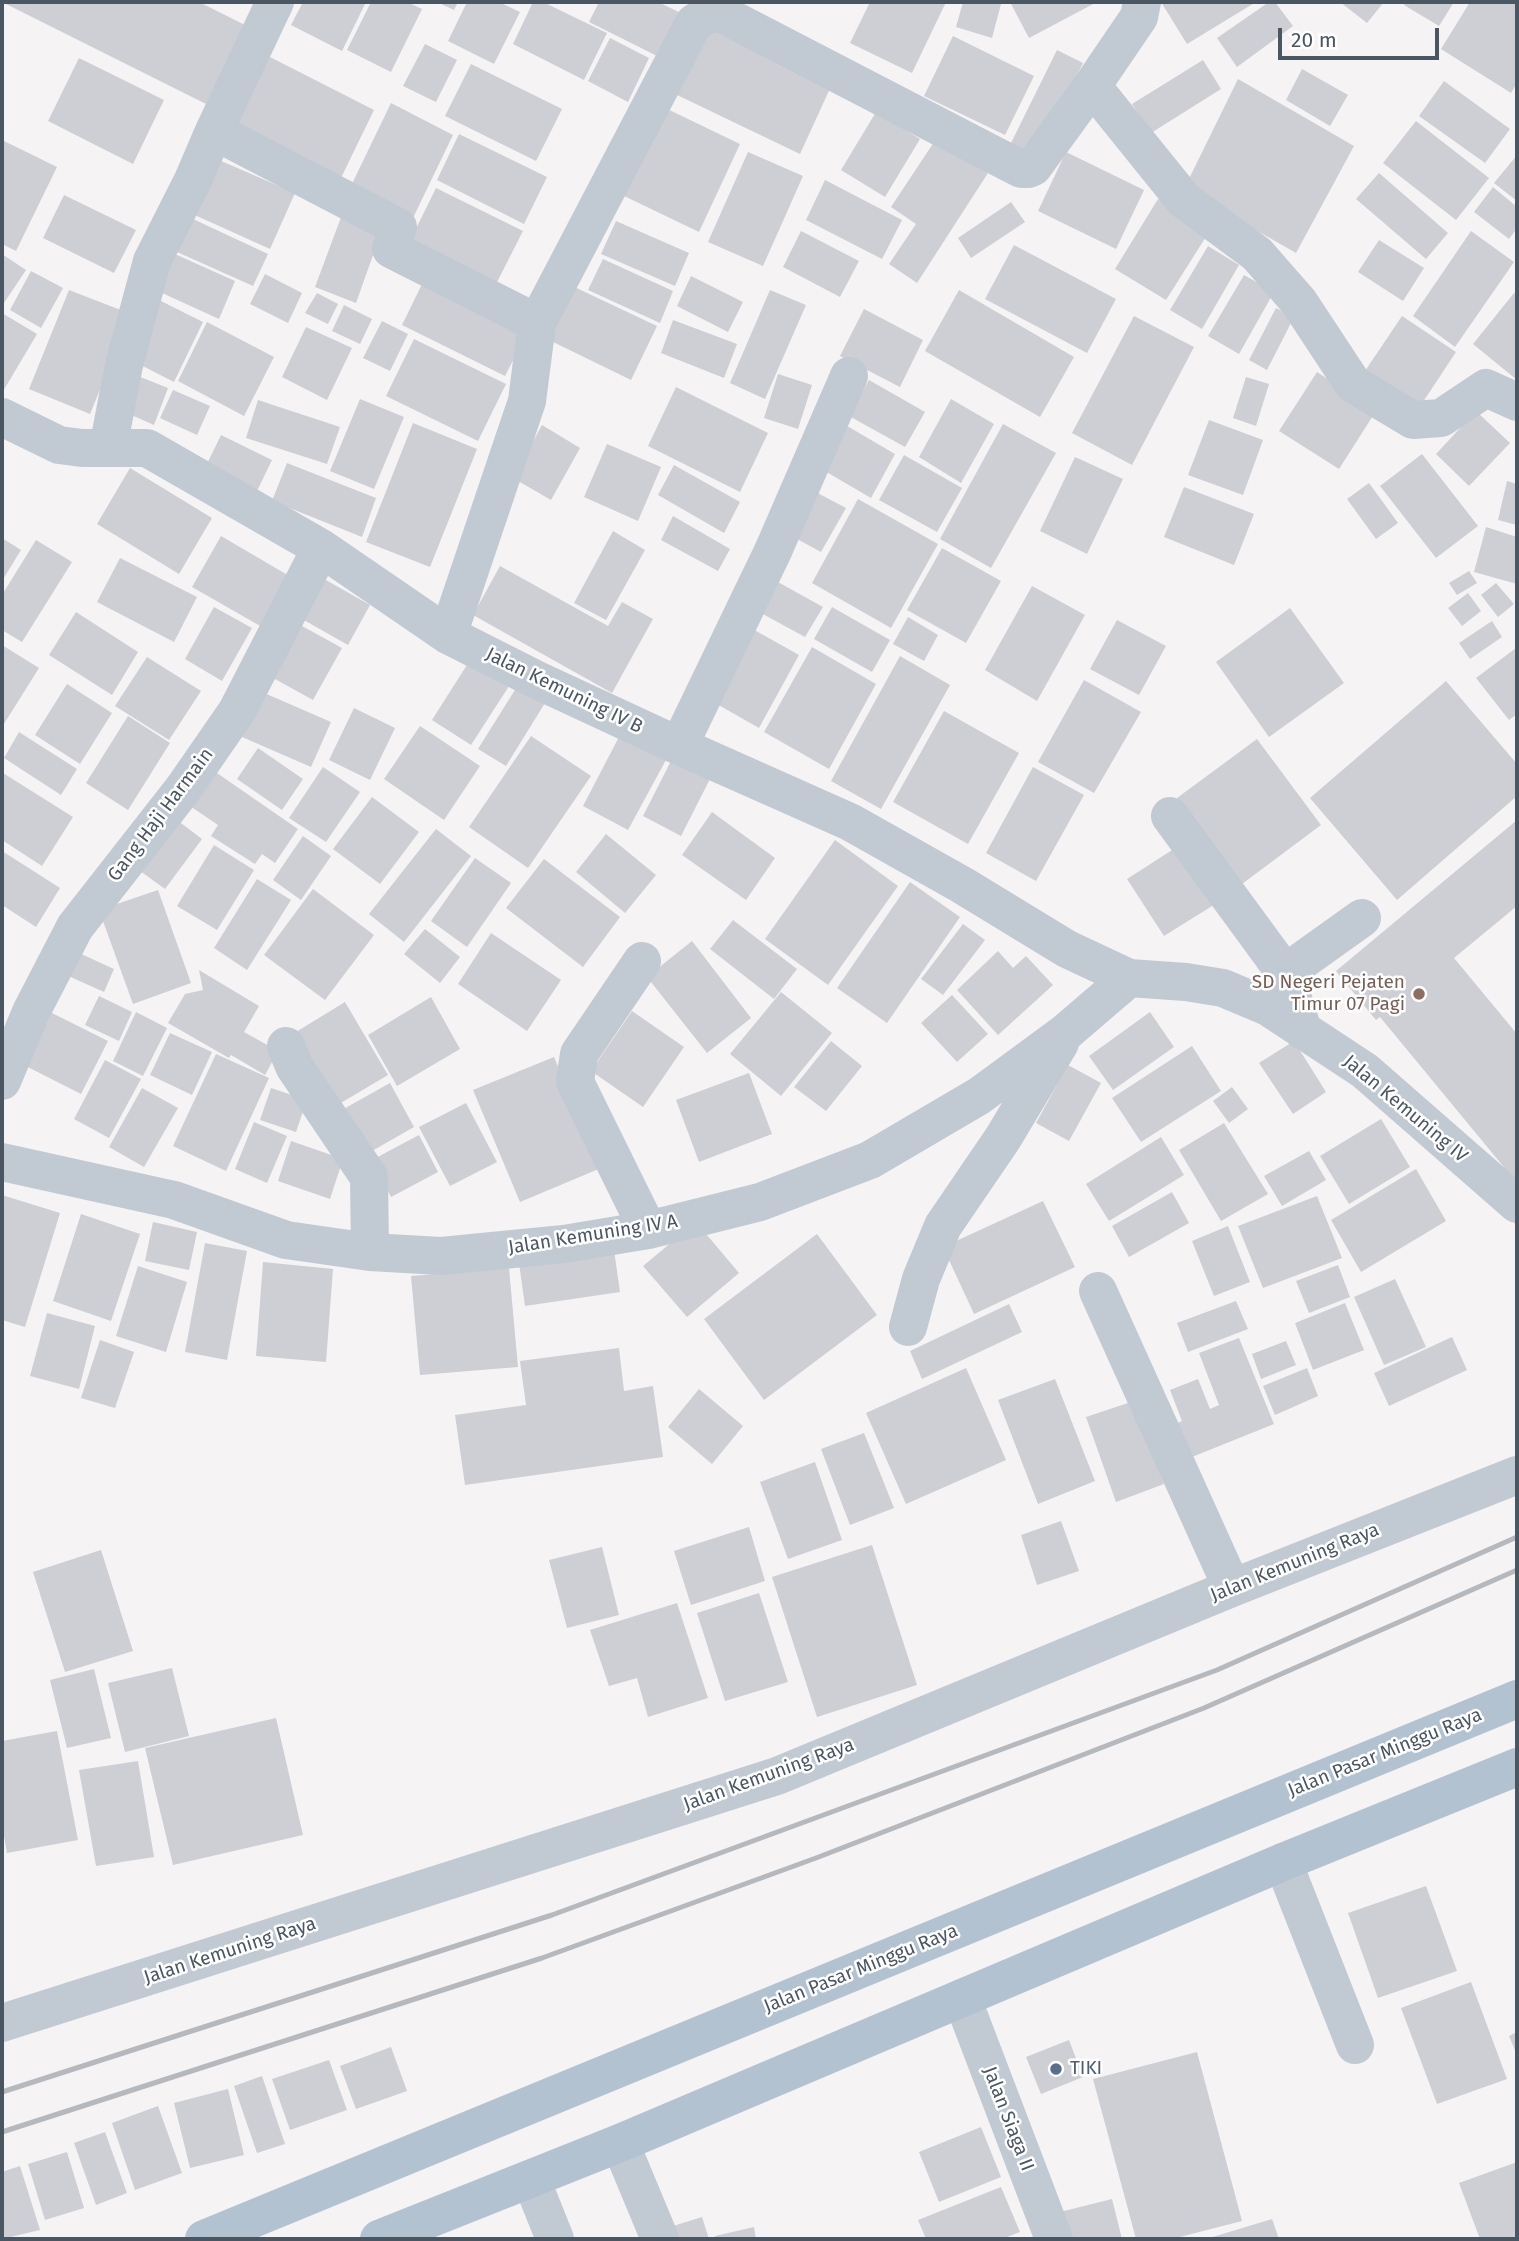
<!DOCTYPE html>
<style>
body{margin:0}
#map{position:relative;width:1519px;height:2241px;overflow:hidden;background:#f5f3f3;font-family:"Fira Sans",sans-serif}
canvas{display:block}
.frame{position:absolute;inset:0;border:4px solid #4a5661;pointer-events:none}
.scale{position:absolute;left:1278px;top:28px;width:161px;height:32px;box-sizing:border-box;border:4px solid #4a5661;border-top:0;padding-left:9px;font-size:21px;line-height:24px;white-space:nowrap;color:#4a5661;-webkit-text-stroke:5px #fff;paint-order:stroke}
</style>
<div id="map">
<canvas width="1519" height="2241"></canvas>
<div class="frame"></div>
<div class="scale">20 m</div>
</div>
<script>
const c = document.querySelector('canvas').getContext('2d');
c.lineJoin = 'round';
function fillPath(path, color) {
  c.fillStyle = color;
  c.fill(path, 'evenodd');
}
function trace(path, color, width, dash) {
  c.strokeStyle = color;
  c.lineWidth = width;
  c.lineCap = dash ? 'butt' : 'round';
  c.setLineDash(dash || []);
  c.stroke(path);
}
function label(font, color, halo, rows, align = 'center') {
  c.font = font + ' "Fira Sans",sans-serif';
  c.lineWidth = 5;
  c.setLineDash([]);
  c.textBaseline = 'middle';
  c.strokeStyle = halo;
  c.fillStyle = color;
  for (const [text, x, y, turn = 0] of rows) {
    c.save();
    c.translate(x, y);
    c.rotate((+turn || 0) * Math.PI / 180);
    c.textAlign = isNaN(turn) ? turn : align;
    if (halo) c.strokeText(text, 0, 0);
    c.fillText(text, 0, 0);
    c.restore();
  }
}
const building = new Path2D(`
 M2,2H199L251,28L212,107Z
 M303,2H366L342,51L291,25Z
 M371,2H407L422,9L391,72L347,50Z
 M437,2H458L454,10Z
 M467,2H499L520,12L494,64L448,41Z
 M533,2H543L607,33L584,80L513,44Z
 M599,2H658L685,15L663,59L589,22Z
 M870,2H946L912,73L850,43Z
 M963,2H993L1001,4L992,38L956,27Z
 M1010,2H1097L1029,38Z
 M1161,2H1256L1187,44Z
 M1269,2H1275L1293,26L1237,67L1217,38Z
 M1340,2H1384L1367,23Z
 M1406,2H1454L1439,26L1404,5Z
 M1470,2H1517V83L1511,93L1441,49Z
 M708,23L833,82L800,154L675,94Z
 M953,36L1034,76L1005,135L924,96Z
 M610,38L649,58L628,102L588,81Z
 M425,44L457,60L436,102L403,86Z
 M1057,50L1083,63L1034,160L1009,147Z
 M266,55L374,110L339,182L230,128Z
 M79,58L164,100L133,164L48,121Z
 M1203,60L1221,89L1151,133L1132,104Z
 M471,64L562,109L536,161L445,116Z
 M1302,69L1348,95L1330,126L1286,100Z
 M1238,79L1354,146L1296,253L1184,189Z
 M1444,81L1510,129L1485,163L1419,116Z
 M391,103L453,135L411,222L349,190Z
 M661,106L740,144L699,232L620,194Z
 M876,112L920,139L885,197L841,170Z
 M1416,121L1489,178L1456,220L1383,163Z
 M459,134L547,177L524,224L437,180Z
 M936,139L988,173L917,283L889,264L916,224L891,207Z
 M2,140L57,167L16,251L2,244Z
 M748,152L803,176L763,266L708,242Z
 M1066,152L1144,190L1116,249L1038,211Z
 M1517,155V201L1494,183Z
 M212,157L295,193L270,249L188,212Z
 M1379,173L1448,233L1426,259L1356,199Z
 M825,180L902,220L882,259L806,220Z
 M1493,187L1517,207V228L1509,239L1474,212Z
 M436,188L523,231L493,290L407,247Z
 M64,195L136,230L114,273L43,238Z
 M1158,199L1209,232L1166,300L1115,269Z
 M1011,202L1025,222L971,258L958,238Z
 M343,212L383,227L356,303L315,287Z
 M193,219L268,254L253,286L177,252Z
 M616,221L689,253L675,286L601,254Z
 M801,231L859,261L840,297L783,267Z
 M1471,231L1514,262L1455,347L1413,316Z
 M1379,240L1424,268L1403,301L1358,272Z
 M1014,245L1116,299L1087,353L985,299Z
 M1208,246L1239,265L1202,329L1170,310Z
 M166,250L235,281L219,319L149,287Z
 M2,254L26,270L4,303L2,302Z
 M603,259L673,291L660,323L588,290Z
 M31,271L63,288L41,328L10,310Z
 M265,274L302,293L288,323L250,304Z
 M1244,275L1274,292L1239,354L1208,336Z
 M691,276L743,302L728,332L677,306Z
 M423,282L527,333L505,376L402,325Z
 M568,284L657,326L631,380L543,337Z
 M69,290L131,314L90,414L29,389Z
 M770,290L806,305L765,399L730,383Z
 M959,290L1074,357L1040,417L925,351Z
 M317,293L338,304L328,324L305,313Z
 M1514,293L1517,295V380L1473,344Z
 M155,298L203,322L174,382L129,359Z
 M344,305L372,319L360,344L332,331Z
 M1276,308L1294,317L1267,370L1249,360Z
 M864,309L923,340L900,387L840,356Z
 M2,313L37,334L2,393Z
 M1134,316L1194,347L1132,465L1072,433Z
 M1402,316L1456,352L1417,411L1363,374Z
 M673,320L737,344L724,378L661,353Z
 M382,321L408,334L390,371L363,358Z
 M207,322L274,357L244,416L178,381Z
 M306,327L352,348L327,400L282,377Z
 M414,339L506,384L478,441L386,396Z
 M125,371L168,388L154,425L120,410Z
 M1317,372L1376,411L1339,469L1279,431Z
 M778,374L812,385L798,429L764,418Z
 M1246,377L1269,384L1256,426L1233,418Z
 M869,380L925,412L905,447L849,416Z
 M676,387L768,433L740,492L648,446Z
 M173,390L210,406L197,435L160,418Z
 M360,399L404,417L374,489L330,471Z
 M951,399L994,424L961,483L919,457Z
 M258,400L340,427L327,464L246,438Z
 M1476,411L1510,443L1469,486L1436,454Z
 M1209,420L1263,440L1243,495L1188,475Z
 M413,423L477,449L430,567L366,542Z
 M842,423L895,454L871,498L818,467Z
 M1003,424L1056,453L991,568L940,539Z
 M542,425L580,448L551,500L513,478Z
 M221,435L272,460L255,495L204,470Z
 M607,444L661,467L638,521L584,497Z
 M1422,454L1478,526L1436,558L1380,486Z
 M904,455L962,488L937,532L879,500Z
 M1075,457L1123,479L1087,554L1040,531Z
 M287,463L376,498L362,537L272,501Z
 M674,465L740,502L724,533L658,495Z
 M130,468L212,518L179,574L97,524Z
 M1507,481L1517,484V525L1498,520Z
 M1369,483L1398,523L1376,539L1347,499Z
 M1184,487L1254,514L1234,565L1164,537Z
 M810,489L846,508L821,552L786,533Z
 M858,499L938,544L891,628L812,583Z
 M673,516L730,549L718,571L661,540Z
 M1486,527L1517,537V584L1474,572Z
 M613,531L645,550L606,620L574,603Z
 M221,536L291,577L262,627L192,587Z
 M2,538L21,550L2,581Z
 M36,540L72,562L22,642L2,630V595Z
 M942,548L1001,581L966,643L907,610Z
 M120,558L197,597L174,642L97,602Z
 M500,566L608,626L622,602L653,619L612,693L473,615Z
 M310,571L370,605L348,645L288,611Z
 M1469,571L1477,583L1457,595L1449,583Z
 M767,576L823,607L805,637L750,607Z
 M1496,583L1514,604L1498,617L1481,595Z
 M1032,586L1085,615L1037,701L985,670Z
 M1468,593L1481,611L1462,626L1448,608Z
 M214,607L252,628L222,681L185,659Z
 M832,607L890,640L872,672L814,639Z
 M1290,608L1344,683L1269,737L1216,662Z
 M76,612L138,652L112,695L49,655Z
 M908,617L938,635L924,661L893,644Z
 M1117,620L1166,646L1139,695L1090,669Z
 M293,621L342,648L313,700L264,673Z
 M1492,621L1502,637L1470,659L1459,643Z
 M749,627L799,655L759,728L708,699Z
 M2,645L39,668L2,727Z
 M812,647L876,684L829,769L764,732Z
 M1516,648L1517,714L1509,720L1476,678Z
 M900,656L950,685L881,809L831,781Z
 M147,657L201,691L169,740L115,706Z
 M472,657L511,683L471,745L432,720Z
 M1084,680L1141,712L1094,793L1038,762Z
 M1446,681L1517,764V796L1397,900L1310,798Z
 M67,684L112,713L80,764L35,735Z
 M518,685L545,703L506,766L478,749Z
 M262,692L331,722L311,767L242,737Z
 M354,708L395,728L370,780L329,760Z
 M944,711L1019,753L968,844L893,802Z
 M128,716L170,743L128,810L86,783Z
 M420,726L480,766L444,820L384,779Z
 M19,732L77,769L61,795L4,758Z
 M621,733L667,758L628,830L583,806Z
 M531,736L591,776L528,868L469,827Z
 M1257,739L1321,825L1242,884L1177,798Z
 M258,748L303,779L282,810L237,779Z
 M675,753L713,773L681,836L643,816Z
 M323,767L360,792L326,842L289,818Z
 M1033,767L1084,795L1036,881L986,853Z
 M214,771L298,829L275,863L262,854L255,864L211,836L218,825L190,806Z
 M3,773L73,817L42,866L2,840Z
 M372,797L419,832L380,884L333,849Z
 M712,812L775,858L746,900L682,855Z
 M169,814L202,839L165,889L132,865Z
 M1517,820V906L1454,958L1517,1034V1183L1380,1017L1376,1020L1336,971Z
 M436,829L471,856L404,942L369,914Z
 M606,834L656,875L625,913L576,872Z
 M303,836L331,856L301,900L273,880Z
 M835,840L898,886L828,985L765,939Z
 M214,845L254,870L217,930L177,906Z
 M1180,845L1217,903L1164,936L1127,879Z
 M2,851L60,888L36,927L2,905Z
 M475,858L511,883L467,947L431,921Z
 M544,859L620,917L583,967L506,908Z
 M257,879L291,900L247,970L214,948Z
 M910,882L960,917L887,1023L837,988Z
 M313,889L374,935L325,1000L264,955Z
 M158,890L191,983L133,1004L99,910Z
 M733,920L797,969L774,999L710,949Z
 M963,924L985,940L943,995L921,979Z
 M425,929L460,957L440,983L404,954Z
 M491,933L561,980L527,1031L458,984Z
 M692,941L751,1018L707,1053L647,977Z
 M66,947L114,969L104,992L55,970Z
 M998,951L1013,968L1026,956L1053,985L998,1035L957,990Z
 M199,970L259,1006L244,1032L278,1051L265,1075L231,1055L229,1058L168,1023L185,994L203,990Z
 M781,992L832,1033L781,1096L730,1054Z
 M952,995L988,1034L957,1062L921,1023Z
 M99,996L132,1012L119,1041L85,1025Z
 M431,997L460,1049L397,1086L368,1035Z
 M345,1002L388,1075L334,1107L291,1035Z
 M40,1007L108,1041L81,1094L14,1060Z
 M632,1011L684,1047L643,1107L591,1071Z
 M136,1012L167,1028L143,1076L113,1061Z
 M1150,1012L1174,1047L1113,1090L1089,1056Z
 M170,1033L212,1052L192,1095L150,1075Z
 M831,1041L862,1066L826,1111L794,1087Z
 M1294,1041L1326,1092L1293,1114L1259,1063Z
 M1192,1046L1221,1091L1141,1142L1112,1098Z
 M216,1054L269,1078L226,1171L173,1146Z
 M554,1057L601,1168L520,1202L473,1090Z
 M105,1060L141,1079L109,1138L74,1119Z
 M1068,1065L1101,1083L1069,1141L1036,1123Z
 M749,1073L772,1134L699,1162L676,1100Z
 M390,1083L414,1127L365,1155L340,1111Z
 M1232,1087L1248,1109L1229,1123L1213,1101Z
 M142,1088L178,1108L144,1167L109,1147Z
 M271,1088L307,1100L296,1132L260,1120Z
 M466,1103L497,1162L450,1186L419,1127Z
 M1381,1119L1410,1167L1349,1204L1320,1156Z
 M254,1122L287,1136L267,1183L235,1169Z
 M1224,1123L1268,1194L1221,1221L1179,1150Z
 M419,1135L438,1172L391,1197L372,1160Z
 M1161,1137L1184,1175L1109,1221L1086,1184Z
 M291,1141L343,1159L330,1199L278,1181Z
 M1309,1151L1326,1180L1282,1206L1264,1176Z
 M1416,1169L1446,1221L1361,1272L1331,1220Z
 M1172,1192L1189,1223L1129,1257L1112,1226Z
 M2,1195L60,1213L25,1327L2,1320Z
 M1317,1196L1342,1258L1263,1288L1238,1226Z
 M1043,1201L1075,1267L974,1314L943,1247Z
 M81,1214L140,1234L111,1321L53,1301Z
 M153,1222L197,1232L189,1270L145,1261Z
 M696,1222L739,1273L687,1317L643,1266Z
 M1228,1226L1250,1282L1214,1296L1192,1241Z
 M817,1234L877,1315L764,1400L704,1319Z
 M205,1243L247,1251L227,1360L185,1352Z
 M614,1250L620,1292L525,1306L519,1263Z
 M263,1262L333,1269L326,1362L256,1356Z
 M1338,1265L1350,1297L1309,1313L1296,1281Z
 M138,1266L187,1282L166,1352L116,1336Z
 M509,1268L518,1367L420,1375L411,1276Z
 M1395,1279L1426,1347L1384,1365L1354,1297Z
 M1236,1301L1248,1329L1188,1352L1177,1323Z
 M1345,1303L1364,1350L1313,1370L1295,1323Z
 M1009,1304L1022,1332L922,1379L910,1351Z
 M47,1313L95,1326L79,1389L30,1376Z
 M1452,1337L1467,1370L1389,1406L1374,1373Z
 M1239,1338L1274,1424L1177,1463L1164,1429L1182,1421L1170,1390L1198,1379L1210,1409L1219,1405L1199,1353Z
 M100,1340L134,1352L115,1408L81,1398Z
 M1286,1341L1296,1365L1261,1379L1252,1354Z
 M619,1348L624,1391L653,1386L663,1457L465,1485L455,1415L526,1405L520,1361Z
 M966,1368L1006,1460L906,1504L866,1413Z
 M1307,1368L1318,1396L1275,1415L1263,1386Z
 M1055,1379L1095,1481L1038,1504L998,1400Z
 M699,1389L743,1426L712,1464L668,1427Z
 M1134,1401L1164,1484L1116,1502L1086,1417Z
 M864,1433L894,1508L850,1525L821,1449Z
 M815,1462L842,1540L788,1559L760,1482Z
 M1061,1521L1079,1571L1037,1585L1021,1535Z
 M749,1527L765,1581L691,1605L674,1551Z
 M872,1545L917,1685L817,1717L772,1577Z
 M602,1547L619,1615L567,1628L549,1560Z
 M101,1550L133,1651L65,1672L33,1572Z
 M759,1593L788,1682L725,1701L697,1613Z
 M677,1603L708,1698L648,1717L637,1678L609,1686L590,1630Z
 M172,1668L189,1736L125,1752L108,1683Z
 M94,1669L111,1738L67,1748L50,1680Z
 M276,1718L303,1835L173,1865L145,1748Z
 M57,1731L78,1840L7,1853L2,1825V1741Z
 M138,1761L154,1857L96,1866L79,1770Z
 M1426,1886L1457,1971L1378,1998L1348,1913Z
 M1471,1982L1507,2079L1437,2104L1401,2008Z
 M1517,2032V2055L1509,2036Z
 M1069,2040L1083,2077L1041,2094L1026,2057Z
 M391,2047L407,2091L356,2109L340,2066Z
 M1197,2052L1242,2221L1172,2239H1136L1093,2079Z
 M329,2060L347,2110L290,2130L272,2079Z
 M262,2076L285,2144L257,2153L234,2086Z
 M228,2089L244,2155L190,2168L174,2103Z
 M158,2106L182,2173L135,2190L112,2123Z
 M981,2127L1001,2177L939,2202L919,2152Z
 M105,2132L127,2193L96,2205L74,2143Z
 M67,2152L84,2208L45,2220L28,2164Z
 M1517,2162V2239H1480L1459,2183Z
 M20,2166L40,2230L2,2239V2172Z
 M1001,2187L1020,2232L1002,2239H926L918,2220Z
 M1112,2199L1122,2239H1067L1060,2212Z
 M702,2217L709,2239H673L670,2227Z
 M1272,2219L1279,2239H1206Z
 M754,2227L756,2239H716L715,2236Z`);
const minor = new Path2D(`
 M1092,86L1139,17L1142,2
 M214,131L398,227L391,249L537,323
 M2,417L59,445L82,448H147L321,548L448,635L537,680L679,746L850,822L962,885L1067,949L1129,978L1186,982L1223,988L1268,1007L1365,1071L1517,1204
 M108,448L124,365L152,261L193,180L214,131L275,2
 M448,635L527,401L537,323L694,23L708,14H722L1021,169H1028L1033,167L1092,86L1184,200L1257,254L1299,302L1353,384L1413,420L1441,418L1486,388L1517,402
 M679,746L773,551L849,376
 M1170,816L1285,973L1303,1031
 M642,961L579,1054L575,1082L648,1230
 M1285,973L1362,918
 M286,1046L294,1066L369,1177L370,1252
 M2,1081L31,1012L75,927L183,789L237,711L321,548
 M2,1162L174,1200L286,1240L370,1252L441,1256L564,1244L648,1230L760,1202L870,1160L979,1096L1066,1032L1129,978
 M1098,1291L1232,1588
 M908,1327L921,1279L943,1226L1003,1138L1060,1043
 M1283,1862L1355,2045
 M962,1998L1054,2239
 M2,2023L777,1776L1232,1588L1517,1475
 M620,2143L660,2239
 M531,2179L555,2239`);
const major = new Path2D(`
 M204,2239L1517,1699
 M379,2239L620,2143L1283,1862L1517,1767`);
const rail = new Path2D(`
 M2,2092L552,1915L1217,1670L1517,1537
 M2,2132L542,1958L816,1858L1204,1708L1517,1570`);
const markers = [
 [1419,994,7,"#8d6e63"],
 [1056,2069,7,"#5c6f8a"]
];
const streetNames = [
 ["Jalan Kemuning IV B",564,691,26],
 ["Gang Haji Harmain",161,815,-53],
 ["Jalan Kemuning IV",1405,1109,40],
 ["Jalan Kemuning IV A",593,1235,-9],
 ["Jalan Kemuning Raya",1295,1563,-22],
 ["Jalan Pasar Minggu Raya",1385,1753,-22],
 ["Jalan Kemuning Raya",769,1775,-20],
 ["Jalan Kemuning Raya",230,1951,-18],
 ["Jalan Pasar Minggu Raya",861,1969,-22],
 ["Jalan Siaga II",1008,2119,69]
];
const educationNames = [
 ["SD Negeri Pejaten",1405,983],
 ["Timur 07 Pagi",1405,1005]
];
const serviceNames = [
 ["TIKI",1070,2069]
];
fillPath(building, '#cdcfd5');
trace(minor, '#c1cad2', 38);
trace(major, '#b3c2d1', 38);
trace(rail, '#b5b8bd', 5);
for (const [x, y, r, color] of markers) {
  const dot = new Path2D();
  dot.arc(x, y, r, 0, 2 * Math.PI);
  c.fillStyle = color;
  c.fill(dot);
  trace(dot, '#fff', 2.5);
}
label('19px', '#4a5661', '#fff', streetNames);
label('19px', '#785e54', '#fff', educationNames, 'right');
label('19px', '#4e5e75', '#fff', serviceNames, 'left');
</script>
